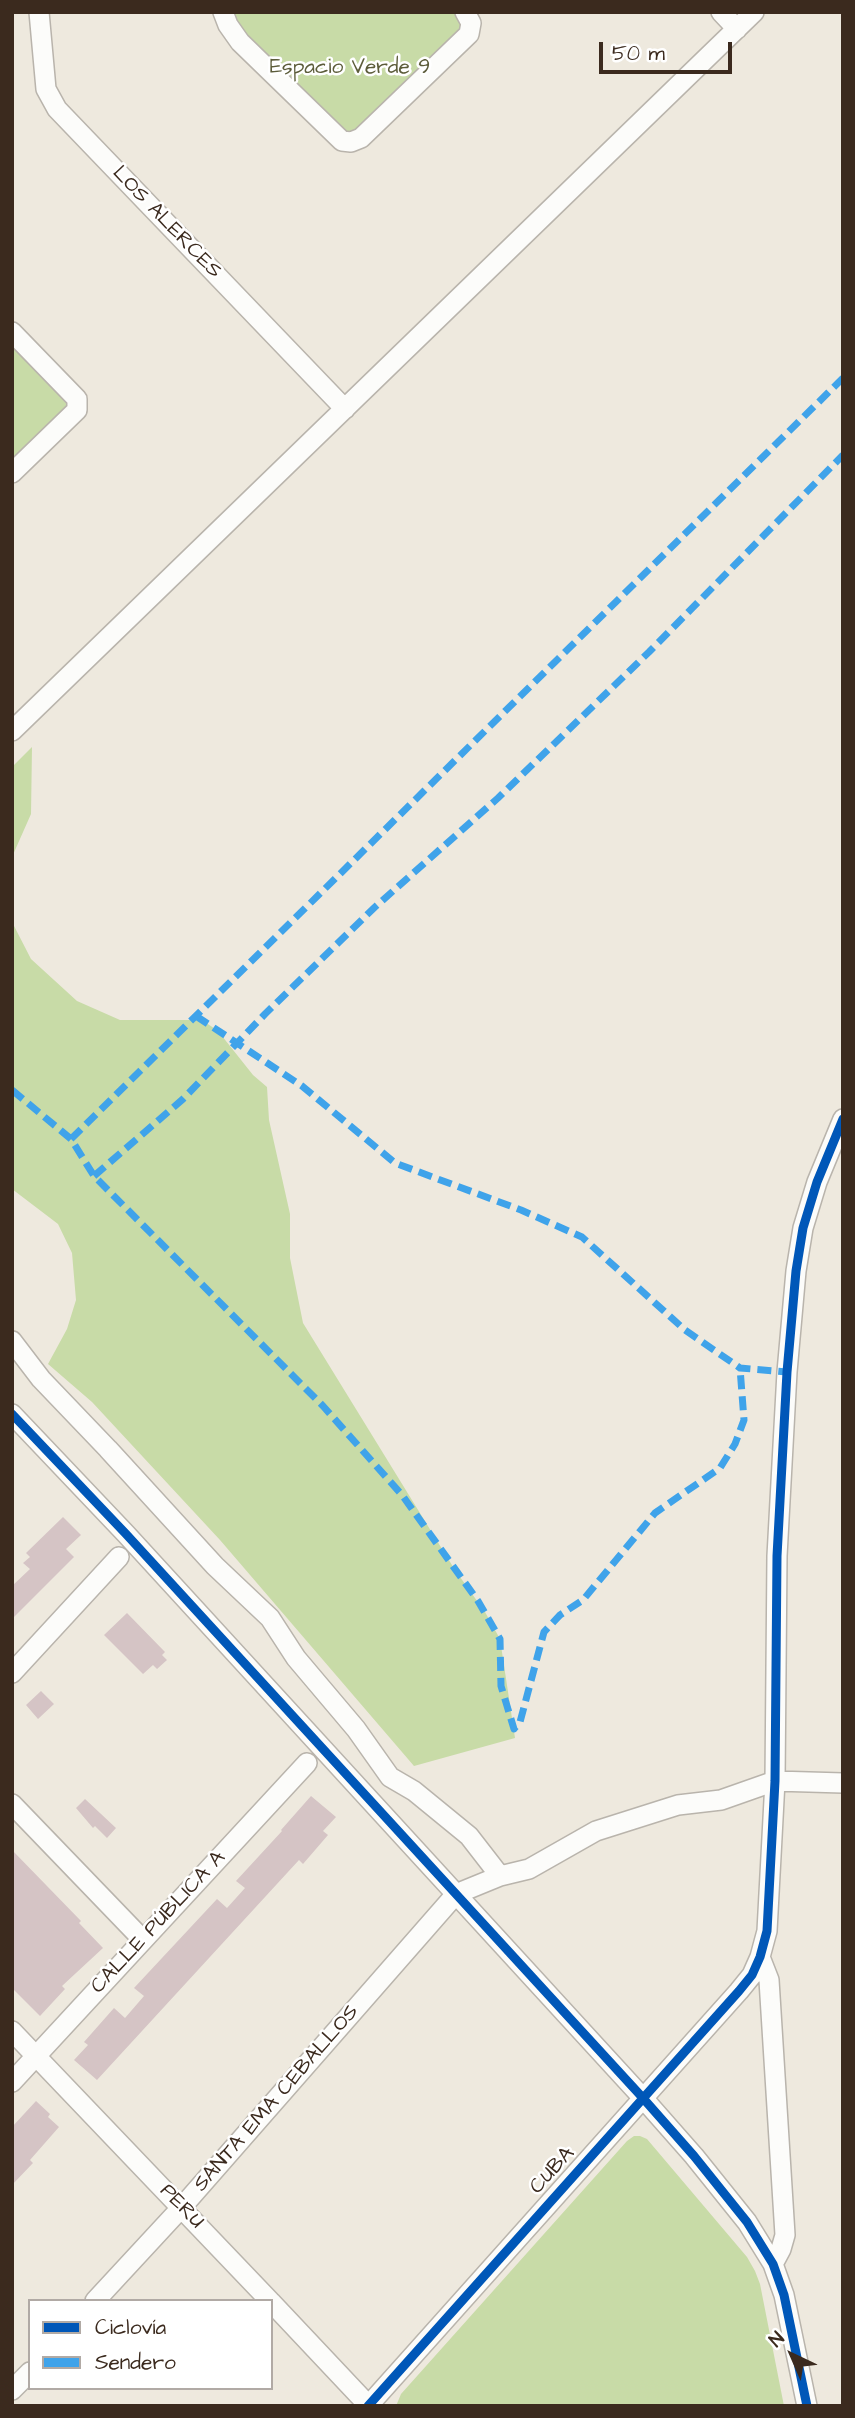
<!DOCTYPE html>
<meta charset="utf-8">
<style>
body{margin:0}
#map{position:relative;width:855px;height:2418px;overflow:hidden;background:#eee9de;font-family:"Architects Daughter",sans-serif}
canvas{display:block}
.frame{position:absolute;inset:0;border:14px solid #3b2a1e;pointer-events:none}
.legend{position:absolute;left:28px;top:2299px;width:245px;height:91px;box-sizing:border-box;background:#fff;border:2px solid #b1aaa5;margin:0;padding:9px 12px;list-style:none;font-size:21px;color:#3b2a1e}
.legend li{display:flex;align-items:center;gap:14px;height:35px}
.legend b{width:35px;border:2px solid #b1aaa5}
.north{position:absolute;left:757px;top:2320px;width:70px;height:70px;-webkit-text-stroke:5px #fff;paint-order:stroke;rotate:316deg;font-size:19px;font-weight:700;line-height:28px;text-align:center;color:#3b2a1e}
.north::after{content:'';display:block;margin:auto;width:24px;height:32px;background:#3b2a1e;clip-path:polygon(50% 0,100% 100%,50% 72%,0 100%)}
.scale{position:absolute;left:599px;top:42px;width:133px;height:32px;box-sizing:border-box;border:4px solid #3b2a1e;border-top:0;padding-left:9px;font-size:21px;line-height:24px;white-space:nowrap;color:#3b2a1e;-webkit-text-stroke:5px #fff;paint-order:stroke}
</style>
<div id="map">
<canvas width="855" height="2418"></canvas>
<div class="frame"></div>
<ul class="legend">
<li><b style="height:9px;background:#0057b8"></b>Ciclovía</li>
<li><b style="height:9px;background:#3fa3ea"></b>Sendero</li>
</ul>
<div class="north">N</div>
<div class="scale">50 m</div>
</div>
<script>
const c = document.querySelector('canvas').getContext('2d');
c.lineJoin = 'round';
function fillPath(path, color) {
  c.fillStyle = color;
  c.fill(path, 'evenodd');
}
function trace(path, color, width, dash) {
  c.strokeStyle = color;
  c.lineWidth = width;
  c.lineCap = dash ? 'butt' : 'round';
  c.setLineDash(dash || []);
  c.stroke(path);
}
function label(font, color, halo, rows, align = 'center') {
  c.font = font + ' "Architects Daughter",sans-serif';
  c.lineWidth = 5;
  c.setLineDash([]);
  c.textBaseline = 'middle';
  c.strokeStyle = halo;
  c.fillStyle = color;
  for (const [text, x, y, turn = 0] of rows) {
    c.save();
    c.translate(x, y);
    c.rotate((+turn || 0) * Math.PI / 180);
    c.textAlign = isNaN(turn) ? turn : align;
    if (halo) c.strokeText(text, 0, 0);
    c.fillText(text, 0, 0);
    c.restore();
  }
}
const green = new Path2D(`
 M223,12H465L471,23L351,142Z
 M12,332L77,399L12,472Z
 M32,747L31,814L12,857V767Z
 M12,922L31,959L77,1001L120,1020H202L218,1031L253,1075L267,1087L269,1120L290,1214V1258L303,1323L455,1570L485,1612L500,1639L515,1738L414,1766L220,1540L92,1402L48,1364L67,1329L76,1300L72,1253L58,1224L12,1189Z
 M634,2136H640L647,2139L747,2257L755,2271L760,2284L784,2406H396L401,2394L627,2141Z`);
const building = new Path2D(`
 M63,1517L81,1535L66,1549L74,1557L12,1619V1586L30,1569L23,1563L30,1557L26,1553Z
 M127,1613L165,1652L162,1655L167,1660L157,1669L153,1665L143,1674L104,1635Z
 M41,1691L54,1704L38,1719L26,1705Z
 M311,1796L336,1817L323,1831L328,1835L303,1864L299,1860L97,2080L74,2060L88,2045L84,2042L114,2008L125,2018L144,1996L134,1988L217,1899L227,1908L245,1888L236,1881L282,1831L281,1830Z
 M85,1799L116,1828L107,1838L95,1826L93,1828L76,1808Z
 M12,1850L81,1921L79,1923L103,1948L62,1986L65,1989L40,2016L12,1988Z
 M36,2101L50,2114L48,2117L59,2127L30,2160L33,2163L12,2185V2127Z`);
const minor = new Path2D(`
 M39,12L46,89L57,109L345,409
 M223,12L228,25L240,42L342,141L351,142L361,138L469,34L471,23L465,12
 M721,12L737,29
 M12,332L77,399V410L12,473
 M12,731L754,12
 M12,1341L41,1379L108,1449L215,1566L270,1618L296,1658L356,1729L390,1777L414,1791L469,1836L500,1876
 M12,1414L126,1534L642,2097L694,2156L747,2222L773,2264L784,2295L807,2406
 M12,1673L119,1557
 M12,1804L143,1940
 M760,1957L769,1980L785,2235L781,2249L773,2264
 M12,2031L270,2301
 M12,2082L307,1763
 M95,2301L182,2207L456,1894L500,1876L529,1869L596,1831L678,1805L721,1800L775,1781L843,1783
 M271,2302L369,2406
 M12,2390L30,2372
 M368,2406L739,1991L752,1975L760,1957L767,1931L775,1781L777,1556L787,1372L796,1271L803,1228L817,1182L843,1119`);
const quiet = new Path2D(`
 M196,1016L302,1086L395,1163L521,1210L582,1237L685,1330L740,1368L787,1372
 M12,1090L71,1139L94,1176L323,1406L402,1495L478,1601L500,1639L501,1686L514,1729L520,1722L544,1632L560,1615L583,1600L655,1513L720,1468L735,1444L744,1420L740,1368
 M71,1139L843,378
 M94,1176L183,1099L265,1014L375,907L498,798L649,652L843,455`);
const cycleway = new Path2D(`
 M12,1414L126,1534L642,2097L694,2156L747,2222L773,2264L784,2295L807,2406
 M368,2406L739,1991L752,1975L760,1957L767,1931L775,1781L777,1556L787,1372L796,1271L803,1228L817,1182L843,1119`);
const parkNames = [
 ["Espacio Verde 9",350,69]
];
const streetNames = [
 ["LOS ALERCES",166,223,46],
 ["CALLE PÚBLICA A",159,1923,-47],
 ["SANTA EMA CEBALLOS",277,2099,-49],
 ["CUBA",553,2171,-48],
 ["PERU",181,2207,46]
];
fillPath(green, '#c8dba7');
fillPath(building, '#d5c4c5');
trace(minor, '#b9b4ac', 22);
trace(minor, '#fcfcfa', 19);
trace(quiet, '#3fa3ea', 7, [14, 7]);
trace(cycleway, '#0057b8', 9);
label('21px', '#5c5c3a', '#fff', parkNames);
label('21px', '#3b2a1e', '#fff', streetNames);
</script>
